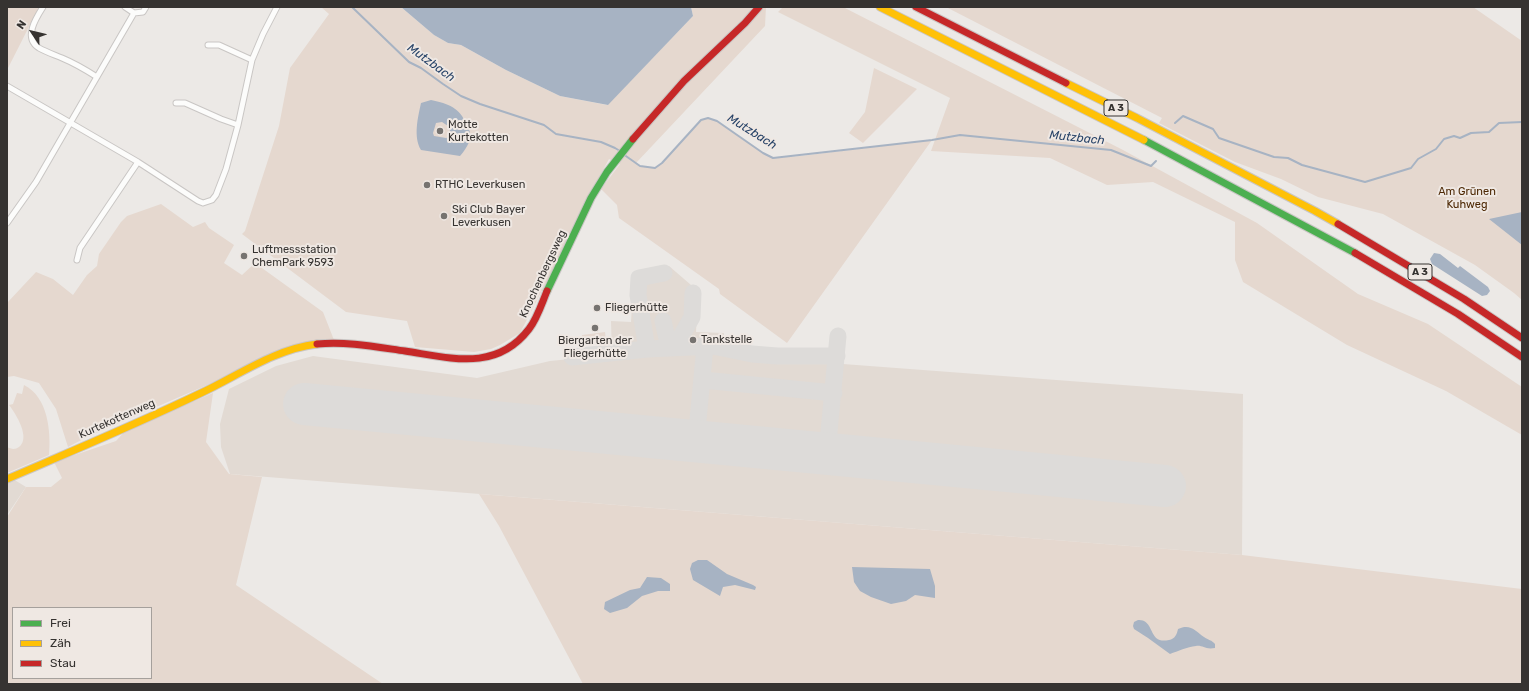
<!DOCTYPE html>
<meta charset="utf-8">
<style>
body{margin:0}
#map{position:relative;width:1529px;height:691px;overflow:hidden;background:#ece9e6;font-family:Rubik,sans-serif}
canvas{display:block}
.frame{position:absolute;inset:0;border:8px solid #363331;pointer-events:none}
.legend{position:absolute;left:12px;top:607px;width:140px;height:72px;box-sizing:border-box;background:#efe8e3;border:1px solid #a5a09c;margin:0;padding:5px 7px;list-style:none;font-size:12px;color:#363331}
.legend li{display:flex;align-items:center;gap:8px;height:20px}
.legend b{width:20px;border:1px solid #a5a09c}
.north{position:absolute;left:12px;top:12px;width:40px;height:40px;-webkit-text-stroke:3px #efe8e3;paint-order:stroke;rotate:305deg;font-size:11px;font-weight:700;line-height:16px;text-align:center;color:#363331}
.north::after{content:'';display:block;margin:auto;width:14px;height:18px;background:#363331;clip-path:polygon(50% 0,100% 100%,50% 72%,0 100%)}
</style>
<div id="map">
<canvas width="1529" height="691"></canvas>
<div class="frame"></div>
<ul class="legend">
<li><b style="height:5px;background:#4caf50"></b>Frei</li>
<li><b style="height:5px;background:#ffc107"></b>Zäh</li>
<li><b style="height:5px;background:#c62828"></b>Stau</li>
</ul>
<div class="north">N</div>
</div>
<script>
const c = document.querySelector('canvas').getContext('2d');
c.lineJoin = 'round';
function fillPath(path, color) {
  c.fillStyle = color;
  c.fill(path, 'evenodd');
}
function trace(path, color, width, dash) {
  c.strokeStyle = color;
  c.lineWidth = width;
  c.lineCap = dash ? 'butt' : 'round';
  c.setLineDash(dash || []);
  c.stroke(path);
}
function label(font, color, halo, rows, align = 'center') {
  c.font = font + ' Rubik,sans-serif';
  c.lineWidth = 4;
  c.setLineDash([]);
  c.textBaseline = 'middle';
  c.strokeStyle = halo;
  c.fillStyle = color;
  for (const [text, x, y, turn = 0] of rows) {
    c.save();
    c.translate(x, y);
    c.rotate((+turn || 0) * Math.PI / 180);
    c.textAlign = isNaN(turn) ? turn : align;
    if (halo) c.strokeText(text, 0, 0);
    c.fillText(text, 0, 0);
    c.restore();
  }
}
const built = new Path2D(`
 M669,266L698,291L696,332L724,333L723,355L1243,394L1242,555L230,474L221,447L220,424L229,389L276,366L313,356L477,378L550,361L612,355L611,321L631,322L634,273Z
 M13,479L26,487L7,515V481Z`);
const green = new Path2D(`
 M9,7H39L7,70V10Z
 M321,7H401L434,35L448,43L461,45L506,70L560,96L607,105L693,16L691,7H766L765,26L636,163L640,166L655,168L662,163L701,120L708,118L717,121L763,153L773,158L800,156L932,140L787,343L720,294L719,289L619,218L617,205L601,189L620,164L609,159L581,210L552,271L520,333L500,345L491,349L474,352L415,347L407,321L346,312L242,234L245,231L279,126L290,68L329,14Z
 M783,7H843L1123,150L1257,223L1358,294L1428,324L1522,387V435L1446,391L1347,345L1243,282L1235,260V222L1153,182L1107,185L1050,158L931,151L950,98L778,12Z
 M946,7H1473L1522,41V300L1514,293L1475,265L1383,214L1318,197L1281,179L1235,162L1159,123L1162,118Z
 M874,68L917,89L863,143L849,133L865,112Z
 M161,204L193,227L205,222L209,228L234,245L224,263L242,275L255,263L323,312L334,340L263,358L214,382L87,437L68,447L56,409L39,383L14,376L7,377V303L36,272L53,279L73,295L87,275L97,266L99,254L121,222L127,216Z
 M605,332L606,342L583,345L582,335Z
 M24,385C48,397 51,431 49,455L7,473V447C11,449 15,450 19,447C31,438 16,414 9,405L13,404L17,393L22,394Z
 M213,393L206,442L229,474L262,477L236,585L383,684H7V517L26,487H51L62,478L54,462L116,441L125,431ZM13,608H151V678H13Z
 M479,494L1242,555L1522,589V684H583L499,526Z`);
const water = new Path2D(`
 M401,7H691L693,16L608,105L560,96L506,70L461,45L448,43L434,35Z
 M431,100C449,104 459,107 467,125C468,127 470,131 470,134C471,142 465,150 460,156L421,150C413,137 418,117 421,103ZM442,122L448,126L450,130L449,137L446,138L434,136L433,133L436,123Z
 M1522,212V245L1489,219Z
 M1434,253L1440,254L1458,268L1460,266L1488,287L1490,291L1487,295L1482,296L1432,264L1430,259Z
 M698,560H707L727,574L753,585L756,587L755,590L735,585L723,587L720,596L693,580L690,569L692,563Z
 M852,567L930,569L935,586V598L915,595L906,601L891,604L871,597L860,591L854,582Z
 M647,577L661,578L670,584V591H658L642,596L627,608L610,613L604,609L605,602L630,590L640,588Z
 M1138,620C1139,620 1143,620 1144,621C1154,626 1150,644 1169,640C1175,639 1177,634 1178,629C1190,623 1196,631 1204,637C1208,640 1212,640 1215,644V648C1205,650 1203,645 1196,646C1187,647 1178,651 1170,654L1148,638L1134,629L1133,626L1134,622Z`);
const stream = new Path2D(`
 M352,7L409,62L421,68L443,84L461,96L480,104L544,125L556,134L601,142L615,148L620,151
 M1175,123L1183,116L1213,129L1219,138L1274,157L1288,158L1302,165L1365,182L1411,168L1418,159L1436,149L1444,139L1454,136L1460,138L1471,133L1489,132L1499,123L1522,122
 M623,154L640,166L655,168L662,163L701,120L708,118L717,121L763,153L773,158L932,140L960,135L1111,150L1151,166L1156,161`);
const taxiway = new Path2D(`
 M664,273L639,278L638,295L647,349L713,346L752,354L777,356H837
 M663,321L669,347
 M675,347L692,317L693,293
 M572,357L647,349
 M703,380L834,393
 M696,441L705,346
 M827,453L838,336`);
const runway = new Path2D(`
 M304,404L1165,486`);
const street = new Path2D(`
 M43,7C36,18 23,38 39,48C46,52 55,55 62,58C74,63 86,70 97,77
 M125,7L134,13
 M208,45H219L252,60
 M7,86L138,162L198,201L203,203L212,200L216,195L226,169L238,125L252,60L263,34L277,7
 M176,103H185L221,119L238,125
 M7,223L36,182L134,13L143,12L146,7
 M77,260L80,248L138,162`);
const fast = new Path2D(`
 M1144,140L1355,253
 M547,291L591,198L607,172L633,139`);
const slow = new Path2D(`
 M880,7L1144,140
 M1066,83L1137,118L1315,211L1338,224
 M7,479C72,451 137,424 201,393C239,375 275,349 317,344`);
const jam = new Path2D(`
 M916,7L1066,83
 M633,139L684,81L745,23L759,7
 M1338,224L1464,299L1522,338
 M1355,253L1458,314L1522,357
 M317,344C346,341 377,347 405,351C451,358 496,372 529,329C537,319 542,303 547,291`);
const markers = [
 [440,131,4,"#767370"],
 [427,185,4,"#767370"],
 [444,216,4,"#767370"],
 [244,256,4,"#767370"],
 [597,308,4,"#767370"],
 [595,328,4,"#767370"],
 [693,340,4,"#767370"]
];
const shields = [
 [1116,108,24],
 [1420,272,24]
];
const shieldNames = [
 ["A 3",1116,108],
 ["A 3",1420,272]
];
const poiNames = [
 ["Motte",448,125],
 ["Kurtekotten",448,138],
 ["RTHC Leverkusen",435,185],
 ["Ski Club Bayer",452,210],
 ["Leverkusen",452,223],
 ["Luftmessstation",252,250],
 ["ChemPark 9593",252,263],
 ["Fliegerhütte",605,308],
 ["Tankstelle",701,340],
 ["Biergarten der",595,341,"center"],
 ["Fliegerhütte",595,354,"center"]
];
const parkNames = [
 ["Am Grünen",1467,192],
 ["Kuhweg",1467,205]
];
const streetNames = [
 ["Knochenbergsweg",543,274,-65],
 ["Kurtekottenweg",117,419,-24]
];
const waterNames = [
 ["Mutzbach",431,63,36],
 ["Mutzbach",752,132,32],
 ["Mutzbach",1077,138,6]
];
fillPath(built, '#e2dad3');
fillPath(green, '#e5d8cf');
fillPath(water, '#a7b3c3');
trace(stream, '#a7b3c3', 2);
trace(taxiway, '#dddbd9', 17);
trace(runway, '#dddbd9', 42);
trace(street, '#c9c6c4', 7);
trace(fast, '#c9c6c4', 9);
trace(slow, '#c9c6c4', 9);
trace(jam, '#c9c6c4', 9);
trace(street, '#fcfcfb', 5);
trace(fast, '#4caf50', 7);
trace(slow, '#ffc107', 7);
trace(jam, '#c62828', 7);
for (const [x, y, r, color] of markers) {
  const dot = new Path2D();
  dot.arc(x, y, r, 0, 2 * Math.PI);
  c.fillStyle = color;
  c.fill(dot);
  trace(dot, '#efe8e3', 1.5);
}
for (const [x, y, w] of shields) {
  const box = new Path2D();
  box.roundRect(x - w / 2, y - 8, w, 16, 3);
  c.fillStyle = '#efe8e3';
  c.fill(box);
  trace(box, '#363331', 1);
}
label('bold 10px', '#363331', null, shieldNames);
label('11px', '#363331', '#efe8e3', poiNames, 'left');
label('11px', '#4c2703', '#efe8e3', parkNames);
label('11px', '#363331', '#efe8e3', streetNames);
label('italic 12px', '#274368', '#efe8e3', waterNames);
</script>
